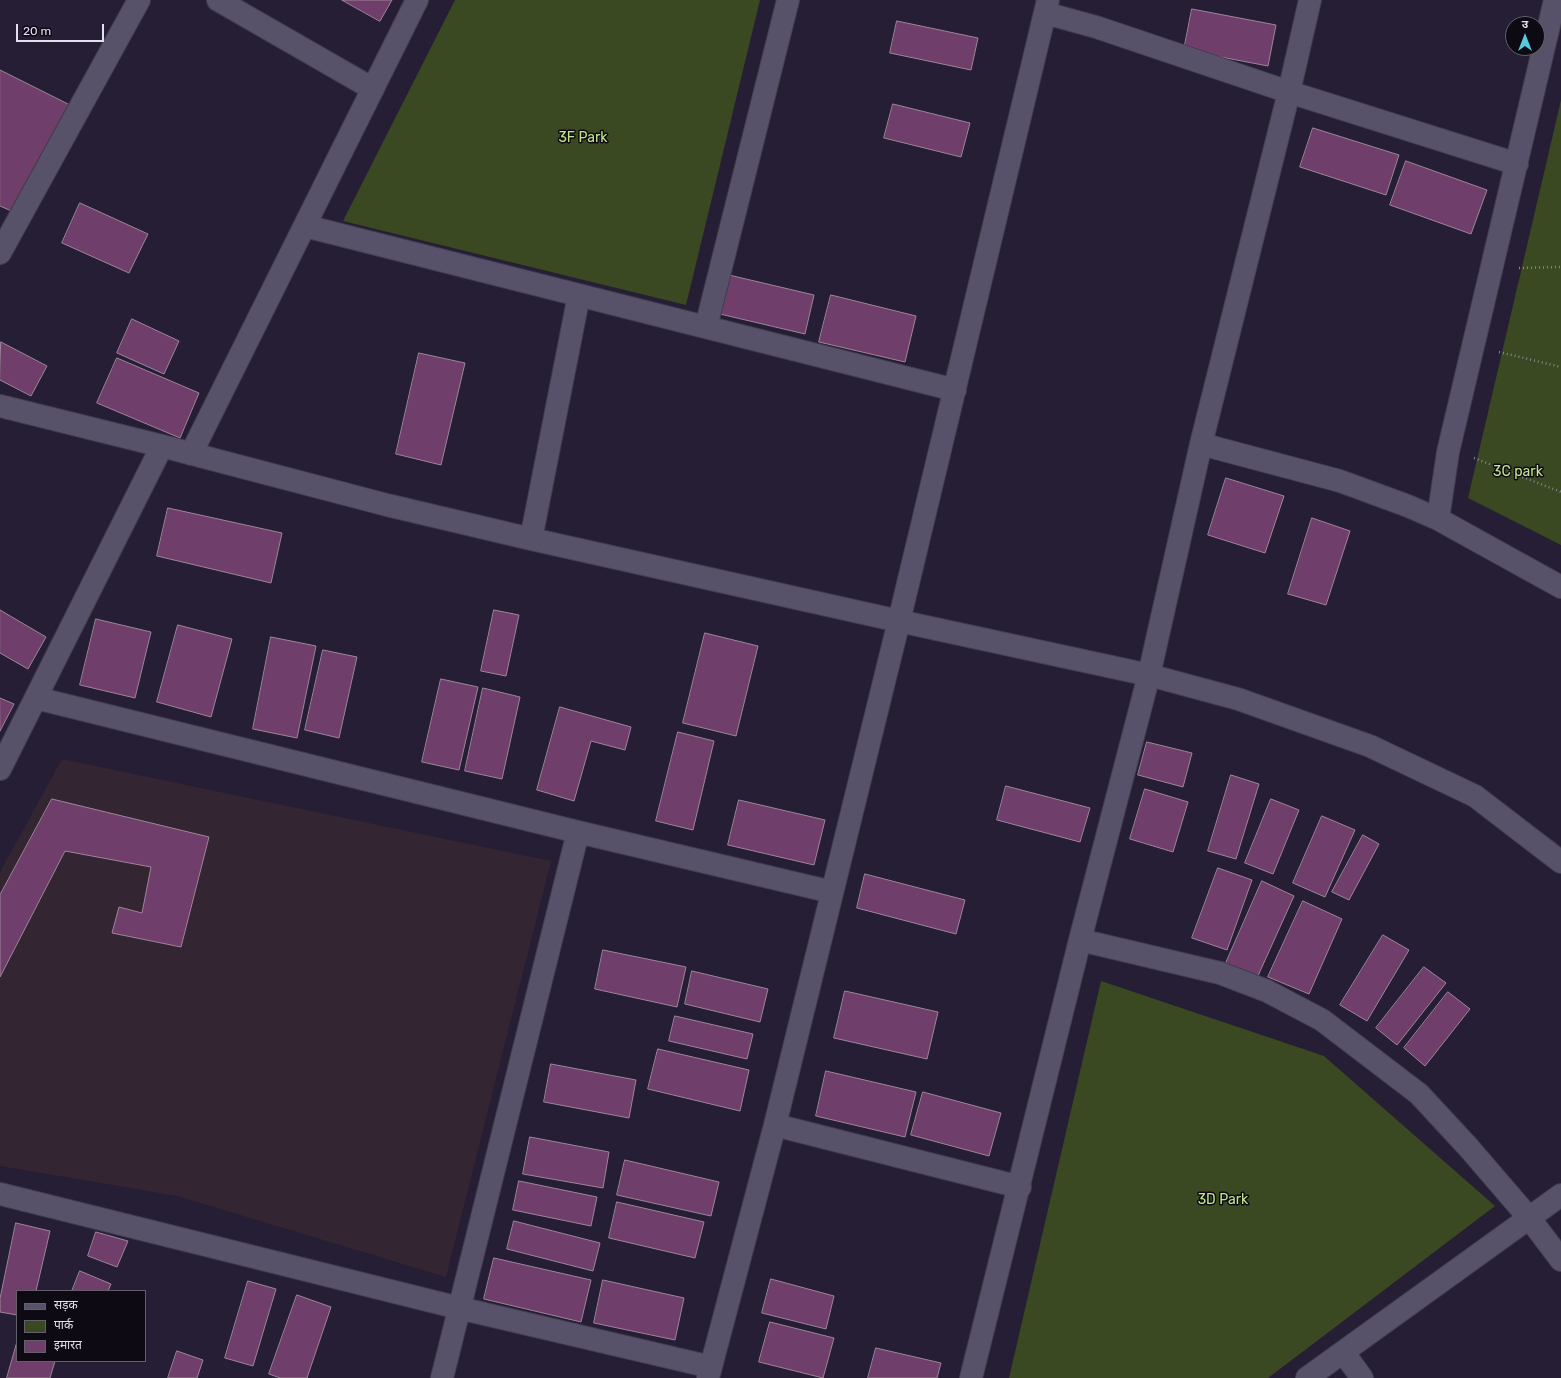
<!DOCTYPE html>
<meta charset="utf-8">
<style>
body{margin:0}
#map{position:relative;width:1561px;height:1378px;overflow:hidden;background:#251e34;font-family:Rubik,"Noto Sans Devanagari",sans-serif}
canvas{display:block}
.legend{position:absolute;left:16px;top:1290px;width:130px;height:72px;box-sizing:border-box;background:#0d0a14;border:1px solid #635f6b;margin:0;padding:5px 7px;list-style:none;font-size:12px;color:#e3dfee}
.legend li{display:flex;align-items:center;gap:8px;height:20px}
.legend b{width:20px;border:1px solid #635f6b}
.north{position:absolute;left:1505px;top:16px;width:40px;height:40px;box-sizing:border-box;background:#0d0a14;border:1px solid #635f6b;border-radius:50%;rotate:0deg;font-size:11px;font-weight:700;line-height:16px;text-align:center;color:#e3dfee}
.north::after{content:'';display:block;margin:auto;width:14px;height:18px;background:#56c9e0;clip-path:polygon(50% 0,100% 100%,50% 72%,0 100%)}
.scale{position:absolute;left:16px;top:24px;width:88px;height:18px;box-sizing:border-box;border:2px solid #e3dfee;border-top:0;padding-left:5px;font-size:12px;line-height:14px;white-space:nowrap;color:#e3dfee;-webkit-text-stroke:3px #0d0a14;paint-order:stroke}
</style>
<div id="map">
<canvas width="1561" height="1378"></canvas>
<ul class="legend">
<li><b style="height:5px;background:#58516a"></b>सड़क</li>
<li><b style="height:11px;background:#3a4921"></b>पार्क</li>
<li><b style="height:11px;background:#703e6a"></b>इमारत</li>
</ul>
<div class="north">उ</div>
<div class="scale">20 m</div>
</div>
<script>
const c = document.querySelector('canvas').getContext('2d');
c.lineJoin = 'round';
function fillPath(path, color) {
  c.fillStyle = color;
  c.fill(path, 'evenodd');
}
function trace(path, color, width, dash) {
  c.strokeStyle = color;
  c.lineWidth = width;
  c.lineCap = dash ? 'butt' : 'round';
  c.setLineDash(dash || []);
  c.stroke(path);
}
function label(font, color, halo, rows, align = 'center') {
  c.font = font + ' Rubik,sans-serif';
  c.lineWidth = 3;
  c.setLineDash([]);
  c.textBaseline = 'middle';
  c.strokeStyle = halo;
  c.fillStyle = color;
  for (const [text, x, y, turn = 0] of rows) {
    c.save();
    c.translate(x, y);
    c.rotate((+turn || 0) * Math.PI / 180);
    c.textAlign = isNaN(turn) ? turn : align;
    if (halo) c.strokeText(text, 0, 0);
    c.fillText(text, 0, 0);
    c.restore();
  }
}
const commercial = new Path2D(`
 M62,759L551,861L446,1277L177,1196L0,1166V872Z`);
const green = new Path2D(`
 M455,0H760L686,305L343,221Z
 M1561,100V545L1468,498Z
 M1101,981L1324,1056L1495,1206L1268,1378H1009Z`);
const building = new Path2D(`
 M342,0H392L380,21Z
 M1192,9L1276,25L1268,66L1184,50Z
 M897,21L978,38L971,70L890,53Z
 M0,70L72,106L18,214L0,206Z
 M893,104L970,123L961,157L884,138Z
 M1313,128L1399,155L1386,195L1300,167Z
 M1406,161L1487,190L1471,234L1390,205Z
 M80,203L148,234L129,273L62,243Z
 M729,275L814,295L805,334L720,314Z
 M831,295L916,316L905,362L819,342Z
 M132,319L179,341L164,374L117,353Z
 M1,342L47,366L31,396L0,380Z
 M419,353L465,363L441,465L396,454Z
 M117,358L199,393L180,438L97,403Z
 M1226,478L1284,496L1265,553L1208,535Z
 M168,508L282,533L271,583L157,556Z
 M1312,518L1350,531L1326,605L1288,594Z
 M0,610L46,637L28,669L0,653Z
 M494,610L519,615L506,676L481,671Z
 M96,619L151,632L135,698L80,685Z
 M178,625L232,639L211,717L157,702Z
 M705,633L758,646L736,736L683,723Z
 M271,637L316,646L297,738L253,729Z
 M323,650L357,657L339,738L305,730Z
 M441,679L478,687L459,770L422,762Z
 M483,688L520,697L502,779L465,771Z
 M0,698L14,704L0,731Z
 M560,707L631,727L625,750L591,741L574,801L537,790Z
 M678,732L714,741L693,830L656,821Z
 M1147,742L1192,753L1183,787L1138,775Z
 M1231,775L1259,784L1236,859L1208,851Z
 M1006,786L1090,808L1080,842L997,820Z
 M1145,789L1188,802L1173,852L1130,839Z
 M52,799L209,837L181,947L112,933L119,907L142,913L151,867L65,851L0,977V895Z
 M1271,799L1299,810L1273,874L1245,863Z
 M739,800L825,820L814,865L728,845Z
 M1322,816L1355,830L1325,897L1293,883Z
 M1363,835L1379,844L1349,900L1332,892Z
 M1218,868L1252,880L1227,950L1192,938Z
 M865,874L965,900L956,934L857,908Z
 M1262,881L1294,896L1257,978L1226,963Z
 M1303,901L1342,919L1309,994L1268,977Z
 M1383,935L1409,950L1367,1021L1340,1005Z
 M603,950L686,967L677,1007L595,989Z
 M1424,967L1446,983L1397,1045L1376,1028Z
 M692,971L768,989L760,1022L685,1004Z
 M845,991L938,1012L927,1059L834,1038Z
 M1448,992L1470,1009L1425,1066L1404,1048Z
 M675,1016L753,1034L747,1059L669,1041Z
 M658,1049L749,1070L740,1111L648,1089Z
 M551,1064L636,1080L629,1118L544,1102Z
 M826,1071L916,1092L905,1137L816,1116Z
 M923,1092L1001,1113L989,1156L911,1135Z
 M530,1137L609,1152L603,1188L523,1174Z
 M625,1160L719,1182L711,1216L617,1195Z
 M519,1181L597,1197L591,1226L513,1210Z
 M617,1202L704,1222L695,1258L609,1238Z
 M514,1221L600,1243L593,1271L507,1249Z
 M16,1223L50,1231L36,1291H17V1315L0,1312V1299Z
 M96,1232L128,1241L117,1267L88,1256Z
 M494,1258L591,1280L581,1322L484,1299Z
 M80,1271L111,1284L108,1291H72Z
 M771,1279L834,1296L826,1329L762,1313Z
 M603,1280L684,1298L675,1340L594,1323Z
 M248,1281L276,1289L253,1366L225,1358Z
 M297,1295L331,1307L307,1378H280L269,1374Z
 M770,1322L834,1338L823,1378L759,1362Z
 M17,1342V1361H55L50,1378H7Z
 M876,1348L941,1363L937,1378H868Z
 M177,1351L203,1360L197,1378H168Z`);
const path = new Path2D(`
 M1519,268L1561,267
 M1499,352L1561,367
 M1474,458L1561,492`);
const minor = new Path2D(`
 M218,0L373,89
 M1045,13L1096,27L1289,92L1517,164
 M305,226L955,390
 M0,253L139,0
 M706,327L788,0
 M0,406L162,446L387,505L531,539L899,621L1149,675L1238,699L1370,746L1475,796L1561,862
 M1201,444L1340,481L1408,506L1438,519L1561,587
 M191,454L417,0
 M1438,519L1448,452L1555,0
 M531,539L579,295
 M36,698L578,832L832,892
 M0,769L162,446
 M1080,940L1220,973L1267,991L1322,1020L1419,1094L1469,1148L1530,1219L1561,1260
 M775,1125L1020,1187
 M0,1194L459,1308L711,1367
 M1343,1352L1362,1378
 M442,1378L578,832
 M708,1378L775,1125L899,621L1048,0
 M971,1378L1080,940L1149,675L1201,444L1289,92L1310,0
 M1307,1378L1561,1195`);
const parkNames = [
 ["3F Park",583,138],
 ["3C park",1518,472],
 ["3D Park",1223,1200]
];
fillPath(commercial, '#332531');
fillPath(green, '#3a4921');
fillPath(building, '#703e6a');
trace(building, '#9e859a', 1);
trace(minor, '#413c4e', 24);
trace(path, '#898496', 2.5, [1, 3]);
trace(minor, '#58516a', 22);
label('14px', '#c2e68c', '#0d0a14', parkNames);
</script>
